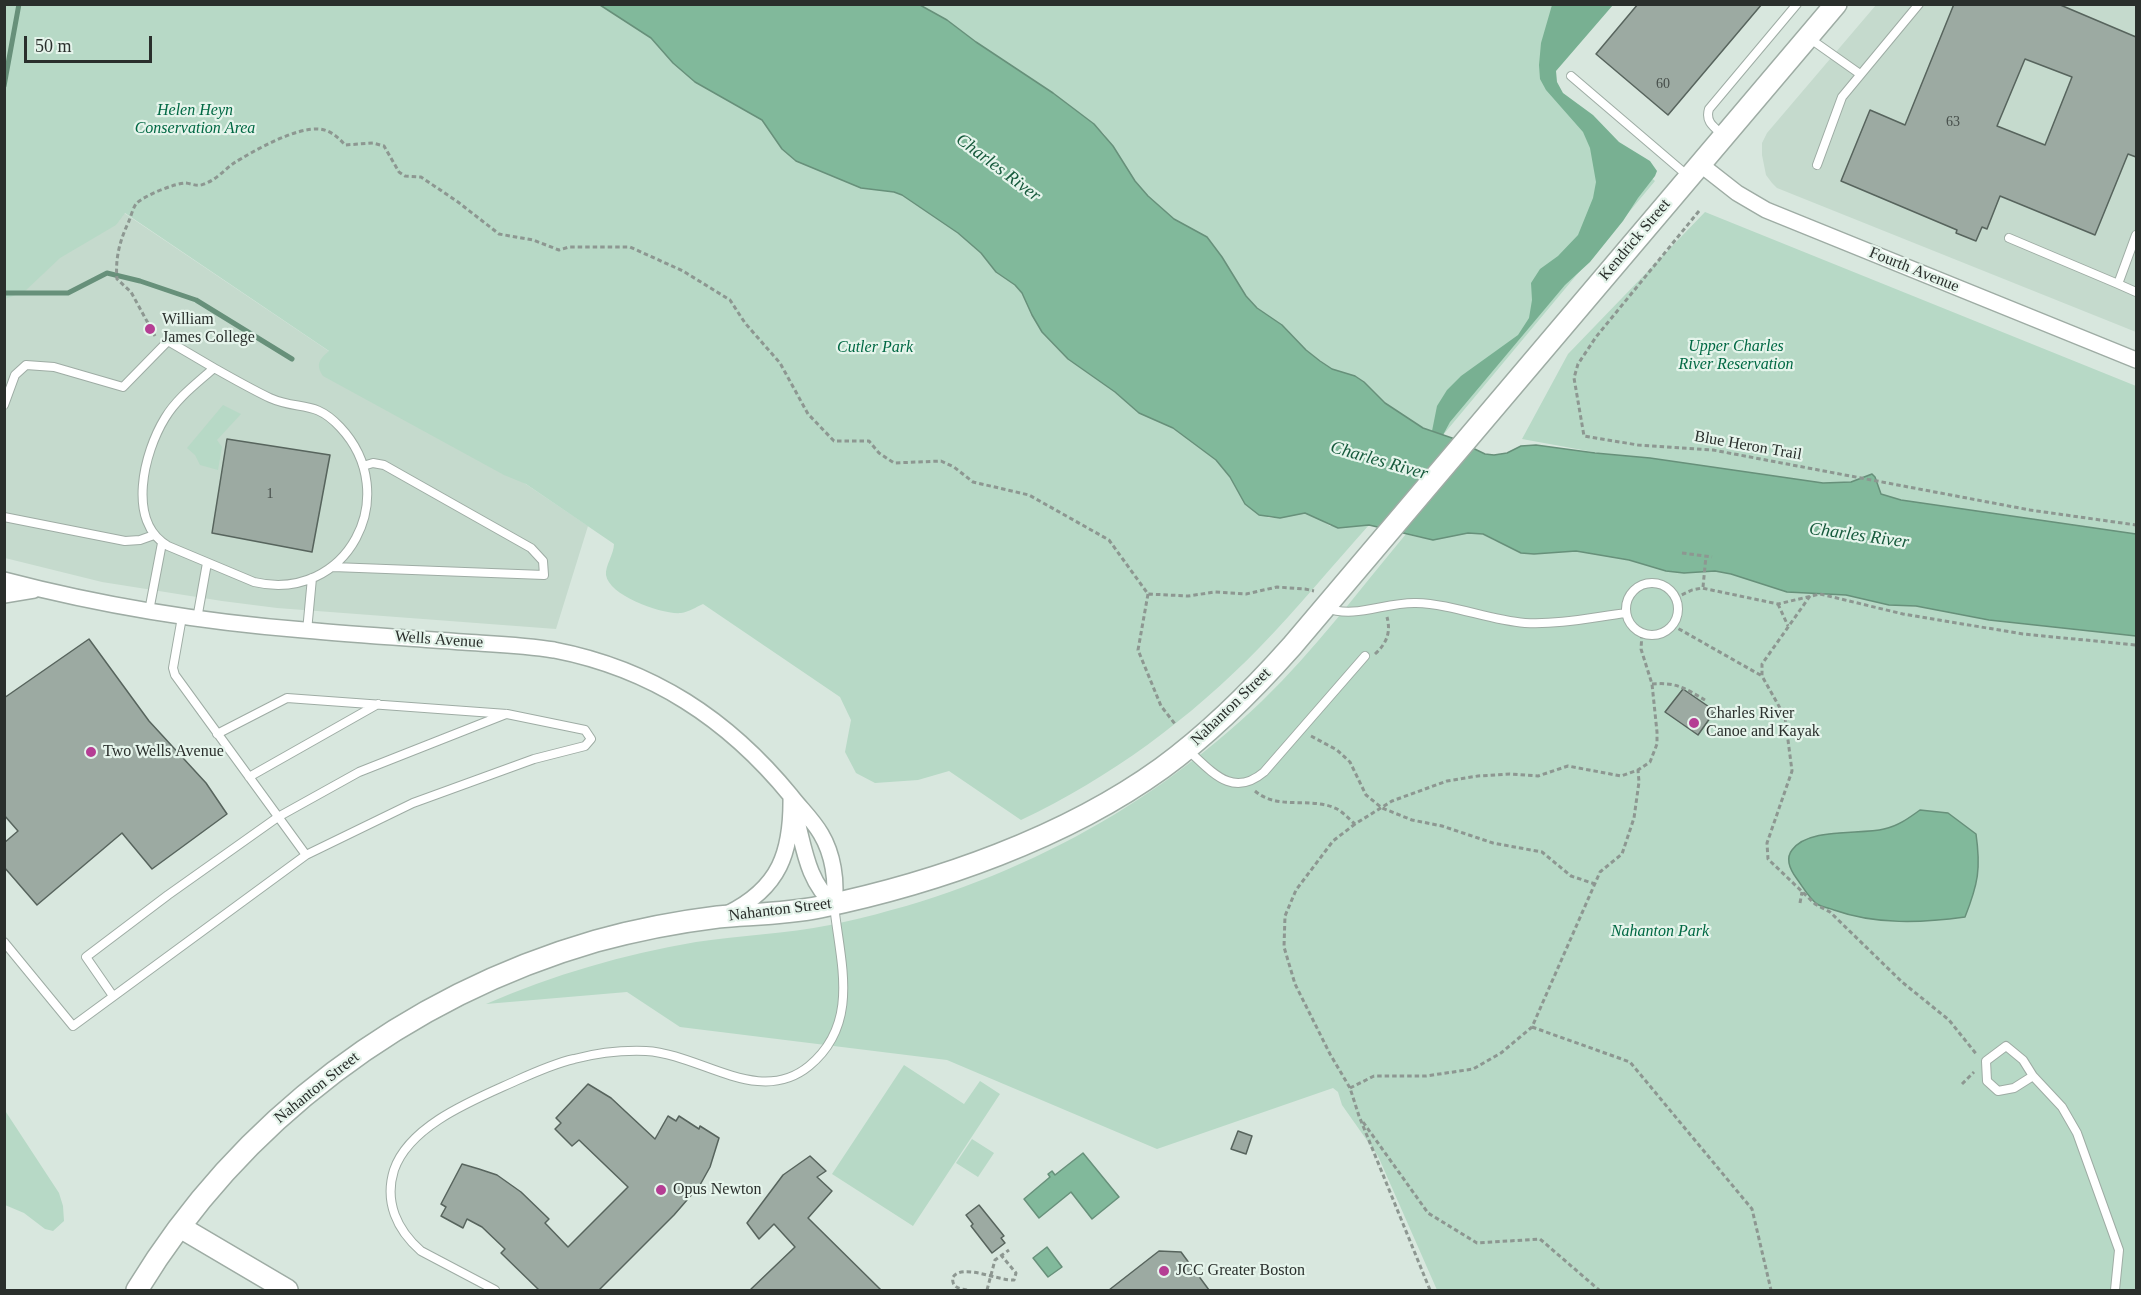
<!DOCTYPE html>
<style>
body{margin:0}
#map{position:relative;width:2141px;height:1295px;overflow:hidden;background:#d8e7de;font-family:"Times New Roman",serif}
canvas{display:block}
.frame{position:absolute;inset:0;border:6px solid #2a2f2c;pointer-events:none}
.scale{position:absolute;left:24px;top:36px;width:128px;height:27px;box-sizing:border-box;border:3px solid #2a2f2c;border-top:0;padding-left:8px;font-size:18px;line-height:21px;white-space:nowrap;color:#2a2f2c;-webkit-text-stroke:4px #e5f4eb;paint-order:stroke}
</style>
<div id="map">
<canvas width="2141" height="1295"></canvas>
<div class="frame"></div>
<div class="scale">50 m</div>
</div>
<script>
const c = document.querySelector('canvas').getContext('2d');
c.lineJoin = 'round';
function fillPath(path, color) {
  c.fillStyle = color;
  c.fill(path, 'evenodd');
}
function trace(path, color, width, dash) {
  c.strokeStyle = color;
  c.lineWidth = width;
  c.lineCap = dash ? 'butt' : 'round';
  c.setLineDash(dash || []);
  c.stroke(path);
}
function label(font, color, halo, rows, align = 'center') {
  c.font = font + ' "Times New Roman",serif';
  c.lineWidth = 4.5;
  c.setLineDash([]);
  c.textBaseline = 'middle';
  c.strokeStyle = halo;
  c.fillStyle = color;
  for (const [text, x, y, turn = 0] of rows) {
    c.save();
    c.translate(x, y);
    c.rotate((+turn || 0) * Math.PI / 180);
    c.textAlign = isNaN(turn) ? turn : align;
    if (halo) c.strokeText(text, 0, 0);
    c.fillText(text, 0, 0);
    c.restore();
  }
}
const built = new Path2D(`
 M1876,5H2136V332L1777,188L1772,183L1766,175L1762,155V143L1767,133Z
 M4,132L588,526L556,629L277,608L222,601L102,582L5,558Z`);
const green = new Path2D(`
 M5,5H600L651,38L673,63L695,82L762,120L782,149L796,161L861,188L894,192L902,195L958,233L981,253L996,272L1015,285L1022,293L1042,332L1068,359L1115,392L1139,413L1173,428L1216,460L1230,477L1245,504L1269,518H1280L1305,513L1313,515L1330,526L1369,525C1332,566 1298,608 1260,647C1191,718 1110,778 1021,820L949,771L918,780L875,783L856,773L845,752L851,720L840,697L703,604C696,607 689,612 681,613C663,615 609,596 606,575C605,566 614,554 614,544L526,484L504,475L323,376C315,364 320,359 329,351L125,213L116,225L60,258L24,292L5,299Z
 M920,5H1600L1544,86L1655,181L1443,435L1423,428L1385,403L1364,382L1355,376L1332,369L1306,350L1282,325L1257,308L1246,296L1222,257L1207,237L1174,219L1148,196L1135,181L1104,134L1094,124L1053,93L976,42L947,20Z
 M1705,212L2136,386V551L1522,439L1568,354Z
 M223,405L241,414L217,440L222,447L218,470L200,465L195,455L187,448Z
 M1468,533L1483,534L1495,541L1556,551H1576L1629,560L1666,571L1684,573L1715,571L1731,574L1787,592L1846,595L1889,605L1916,606L1989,620L2136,636V1290H1437L1378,1156L1342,1105L1338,1092L1333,1088L1157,1149L947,1060L680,1027L627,992L486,1004C553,975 624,954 696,942C741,935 786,934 830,925C994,891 1141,817 1262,701C1315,650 1359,590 1406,534C1436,543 1440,537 1468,533Z
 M904,1065L964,1104L980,1081L1000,1094L913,1226L832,1174Z
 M4,1109L59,1193L63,1206L64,1221L53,1231L45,1229L24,1213L5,1205Z
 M972,1139L994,1153L978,1177L956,1163Z`);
const forest = new Path2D(`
 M1552,5H1613L1556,71L1557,82L1563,93L1593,115L1619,142L1650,161L1657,171L1655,176L1638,198L1623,221L1590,262L1565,285L1450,422L1443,435L1432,431L1437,406L1447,390L1461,376L1518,335L1529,318L1532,300L1531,283L1540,269L1558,256L1578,235L1593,198L1596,182L1590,148L1583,132L1546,90L1540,79L1539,65L1541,43Z`);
const water = new Path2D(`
 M600,5H920L947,20L976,42L1053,93L1094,124L1113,146L1135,181L1148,196L1174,219L1207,237L1222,257L1246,296L1257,308L1282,325L1306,350L1320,361L1332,369L1355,376L1364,382L1385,403L1423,428L1452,438L1485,454L1494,455L1507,453L1521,446L1536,445L1595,453L1650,458L1823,483L1851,482L1872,474L1875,477L1881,494L1901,500L2136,534V636L1989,620L1916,606L1889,605L1846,595L1787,592L1731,574L1715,571L1684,573L1666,571L1629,560L1576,551L1534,554L1521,553L1483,534L1468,533L1433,540L1369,525L1338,528L1305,513L1280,518L1259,515L1245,504L1230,477L1216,460L1173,428L1139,413L1115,392L1068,359L1042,332L1032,315L1022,293L1015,285L996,272L981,253L958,233L902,195L894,192L861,188L796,161L782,149L762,120L695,82L673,63L651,38Z
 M1920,810L1948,813L1976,834C1981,869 1978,884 1965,917C1922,923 1876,925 1834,910C1829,908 1822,907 1817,904C1809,898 1803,887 1797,879C1791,871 1785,859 1792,850C1809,827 1860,835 1884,829C1898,826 1909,818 1920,810Z
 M1083,1153L1119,1197L1092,1219L1071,1192L1039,1218L1024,1199L1050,1177L1048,1174L1052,1171L1055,1175Z
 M1047,1247L1062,1267L1048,1277L1033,1258Z`);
const stream = new Path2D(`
 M4,86L19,4
 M4,293H68L107,273L140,281L196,300L292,359`);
const building = new Path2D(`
 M1638,4H1762L1668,115L1596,54Z
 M1954,4H2058L2136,37V157L2128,154L2095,235L2000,196L1987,229L1982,227L1976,241L1956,233L1957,230L1841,181L1870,110L1905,125ZM2025,59L2072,77L2045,145L1997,126Z
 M227,439L330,455L312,552L212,533Z
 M89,639L149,721L206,783L227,814L152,869L122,833L37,905L4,867V843L18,831L4,815V698Z
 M1683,689L1715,711L1698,735L1665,712Z
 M588,1084L611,1098L655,1139L668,1116L676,1121L679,1116L699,1129L700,1126L719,1138L710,1167L700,1185L674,1215L599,1290H539L501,1253L505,1249L482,1227L467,1219L463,1228L441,1216L446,1207L441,1204L462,1164L479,1169L497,1175L521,1192L549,1219L545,1223L568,1247L628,1187L579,1140L572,1146L555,1129L561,1123L556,1118Z
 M1238,1131L1252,1136L1246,1154L1231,1149Z
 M810,1156L826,1171L817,1177L832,1191L808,1218L881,1290H750L795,1247L774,1224L759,1239L747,1223L783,1175Z
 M979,1205L1004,1236L1001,1238L1005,1243L992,1253L971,1226L973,1224L966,1215Z
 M1159,1251L1181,1252L1209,1290H1109Z`);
const path = new Path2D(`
 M1699,211L1596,337L1578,364L1574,378L1584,436L1638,445L1713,450L2030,510L2136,525
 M155,336L131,292L117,279C115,258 120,240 129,221C131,216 133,208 136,204C143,196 175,183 186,183C193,184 198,187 204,184C216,180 224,170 234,163C253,151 296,127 319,129C330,130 338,137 345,145L373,143L384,146L399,172L405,176L421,177L458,202L499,234L533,240L559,250L569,247H630L683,271L730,300L745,323L780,363L808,414L834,441H869L879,453L894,463L941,461L954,467L973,482L1029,495L1109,540L1148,594L1188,596L1215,592L1246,594L1277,587L1305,589L1314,591
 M1682,553L1712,557
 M1703,587L1706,556
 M1148,594L1138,650L1161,706L1175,724
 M1810,596L1762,664V676L1785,717L1792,771L1767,843L1768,859L1815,904L1830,912L1902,982L1949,1020L1977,1055
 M1675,598L1692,590L1702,588L1778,604L1820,594L1903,614L2023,634L2136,645
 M1778,604L1788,626
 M1672,625L1762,676
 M1375,654C1387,643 1391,632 1387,617
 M1652,684C1677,682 1684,688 1705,700
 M1311,736L1337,750L1350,762L1366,795L1382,808L1412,820L1442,826L1493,843L1542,852L1571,876L1595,884
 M1255,791C1278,811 1311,796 1337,809C1343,812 1350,820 1355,824L1392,801L1447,781L1478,776L1510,774L1538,776L1568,766L1621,776L1638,770L1650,762L1657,744V732L1652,684L1641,649L1642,633
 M1355,824L1333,841L1296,890L1285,916L1284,947L1295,984L1330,1054L1350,1088L1359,1116L1430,1290
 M1800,903L1802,892
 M1532,1027L1630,1062L1752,1209L1771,1290
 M1962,1084L1974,1072
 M1350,1088L1374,1076H1426L1473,1069L1501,1053L1532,1027L1600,872L1622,854L1634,818L1639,782L1638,770
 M1363,1122L1428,1213L1477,1243L1540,1239L1599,1290
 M967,1290C959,1289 951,1287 953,1277C963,1263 998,1281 1014,1280L1016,1273L1001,1255
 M987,1290L995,1260L1009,1250`);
const lane = new Path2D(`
 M1809,38L1860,74
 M1571,76L1688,176
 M1723,135C1714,127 1705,122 1709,109L1797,4
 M1817,165L1842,97L1919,4
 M2136,235L2118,284L2136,292
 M2009,238L2118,284
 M214,368C232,378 251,389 270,398C299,411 314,399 340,427C404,495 347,604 254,582L168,546C126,522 144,452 165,418C177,398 196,384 214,368Z
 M4,405L15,375L26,365L54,367L123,387L168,341L214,368
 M4,517L125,541L140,540L154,535
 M333,567L544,575L543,561L531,548L384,465L373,463L363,466
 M1626 609a26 26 0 1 1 52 0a26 26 0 1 1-52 0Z
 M1326,608C1356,619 1385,602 1416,603C1453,604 1488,620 1525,623C1558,625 1594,617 1626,613
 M149,611L162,543
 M182,617L173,668L175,675L306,855
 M197,619L207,563
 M307,631L312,578
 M1189,751C1213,773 1233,798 1264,772L1365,656
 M249,777L378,704
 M4,942L73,1026L306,855L413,803L534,759L585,746L591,739L585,730L507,714L287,698L217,734
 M113,996L86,957L168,895L278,817L359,772L506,714
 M2033,1076L2014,1088L1998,1091L1987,1081L1986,1061L2006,1046L2023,1060L2033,1076L2062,1107L2077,1133L2119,1250L2115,1290
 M495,1290L421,1251C397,1230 384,1202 394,1170C409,1126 471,1101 511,1083C531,1074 552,1064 574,1059C597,1053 621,1050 646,1051C701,1054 759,1107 809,1066C861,1023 840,962 834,905`);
const street = new Path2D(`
 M1700,164L1737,193L1766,210L2136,360
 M4,580C103,606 203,622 304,630C357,635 410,638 463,642C493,644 524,645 554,650C652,669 728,719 791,796C801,809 813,820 821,834C833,854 837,881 834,904
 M4,595L34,590
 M795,814C804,846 807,882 834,904
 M727,914C780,888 792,852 791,796`);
const secondary = new Path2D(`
 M180,1227L287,1290
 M137,1290C240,1120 406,996 596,941C636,930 677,922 718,917C752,914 786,914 820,907C936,883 1065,838 1162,768C1210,733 1252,691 1292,646L1836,4`);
const markers = [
 [150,329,6,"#b53e94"],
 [1694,723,6,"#b53e94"],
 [91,752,6,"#b53e94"],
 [661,1190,6,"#b53e94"],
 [1164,1271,6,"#b53e94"]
];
const numberNames = [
 ["60",1663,84],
 ["63",1953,122],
 ["1",270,494]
];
const parkNames = [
 ["Helen Heyn",195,111],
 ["Conservation Area",195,129],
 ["Upper Charles",1736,347],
 ["River Reservation",1736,365],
 ["Cutler Park",875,348],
 ["Nahanton Park",1660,932]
];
const streetNames = [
 ["Kendrick Street",1635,240,-50],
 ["Fourth Avenue",1914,270,22],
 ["Blue Heron Trail",1748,446,10],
 ["Wells Avenue",439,640,4],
 ["Nahanton Street",1231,707,-44],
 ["Nahanton Street",780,910,-7],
 ["Nahanton Street",317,1088,-39]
];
const poiNames = [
 ["William",162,320],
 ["James College",162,338],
 ["Charles River",1706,714],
 ["Canoe and Kayak",1706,732],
 ["Two Wells Avenue",103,752],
 ["Opus Newton",673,1190],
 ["JCC Greater Boston",1176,1271]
];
const waterNames = [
 ["Charles River",998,168,37],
 ["Charles River",1379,461,16],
 ["Charles River",1859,536,8]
];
fillPath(built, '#c5dacd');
fillPath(green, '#b7d9c6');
fillPath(forest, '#78b092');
fillPath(water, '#81b99b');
trace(water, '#67907a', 1.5);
trace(stream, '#67907a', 5);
fillPath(building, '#9caaa2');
trace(building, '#57645d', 1.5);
trace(lane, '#9eaca4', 10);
trace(street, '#9eaca4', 18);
trace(secondary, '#9eaca4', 24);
trace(path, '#8d9791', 3, [4.5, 3]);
trace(lane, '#fff', 8);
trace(street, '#fff', 15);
trace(secondary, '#fff', 21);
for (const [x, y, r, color] of markers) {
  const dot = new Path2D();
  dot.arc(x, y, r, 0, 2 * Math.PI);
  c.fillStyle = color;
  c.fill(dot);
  trace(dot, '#e5f4eb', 2);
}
label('14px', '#464e4a', null, numberNames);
label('italic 16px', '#006843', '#e5f4eb', parkNames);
label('16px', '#2a2f2c', '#e5f4eb', streetNames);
label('16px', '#2a2f2c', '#e5f4eb', poiNames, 'left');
label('italic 18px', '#165a3c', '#e5f4eb', waterNames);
</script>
